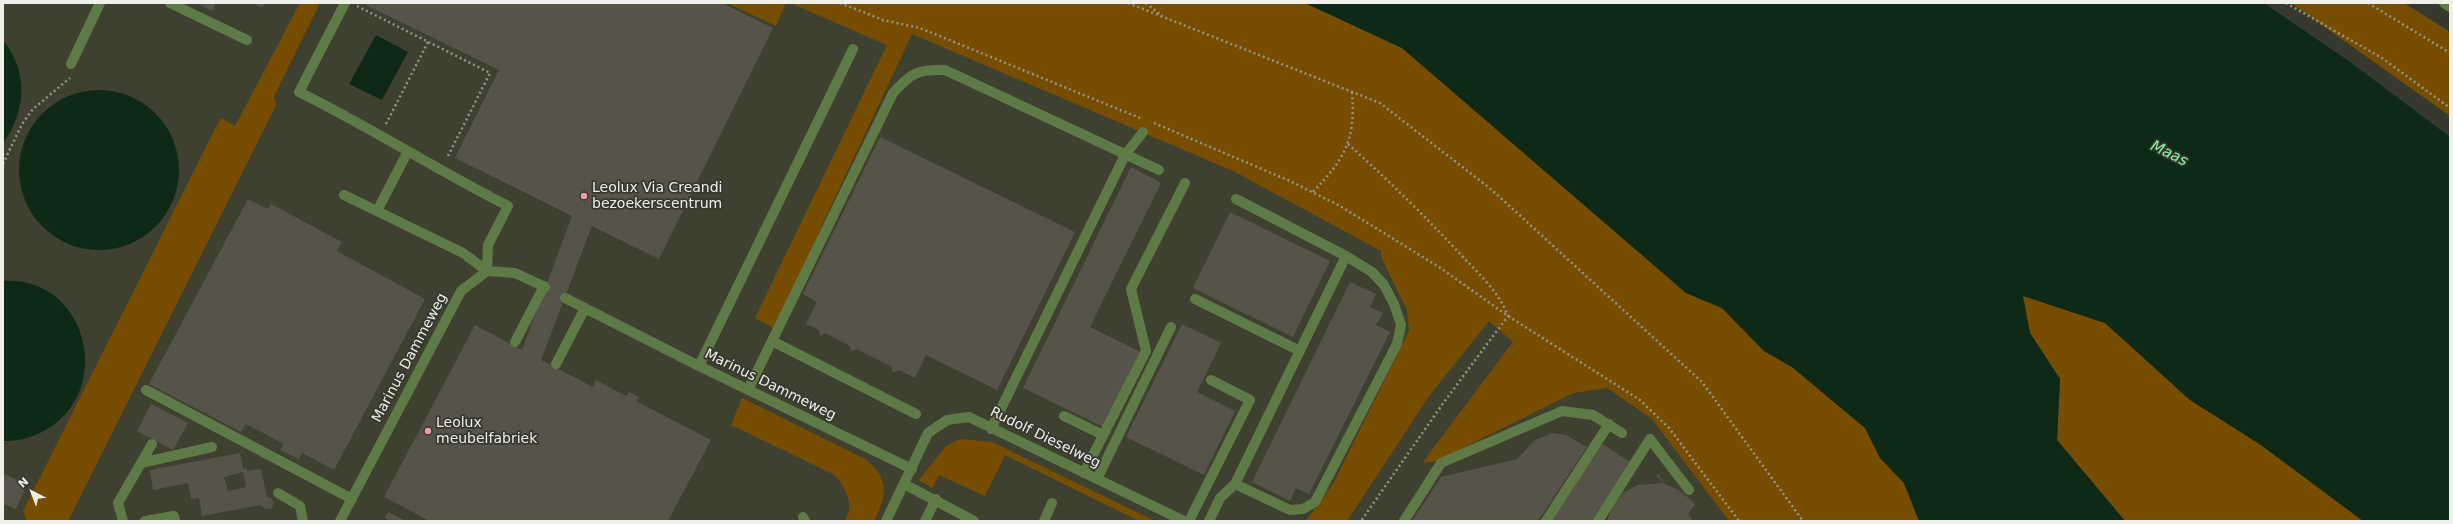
<!DOCTYPE html>
<style>
body{margin:0}
#map{position:relative;width:2453px;height:524px;overflow:hidden;background:#37382e;font-family:"DejaVu Sans",sans-serif}
canvas{display:block}
.frame{position:absolute;inset:0;border:4px solid #f0f0ea;pointer-events:none}
.north{position:absolute;left:12px;top:472px;width:40px;height:40px;-webkit-text-stroke:3px #37382e;paint-order:stroke;rotate:318deg;font-size:11px;font-weight:700;line-height:16px;text-align:center;color:#f0f0ea}
.north::after{content:'';display:block;margin:auto;width:14px;height:18px;background:#f0f0ea;clip-path:polygon(50% 0,100% 100%,50% 72%,0 100%)}
</style>
<div id="map">
<canvas width="2453" height="524"></canvas>
<div class="frame"></div>
<div class="north">N</div>
</div>
<script>
const c = document.querySelector('canvas').getContext('2d');
c.lineJoin = 'round';
function fillPath(path, color) {
  c.fillStyle = color;
  c.fill(path, 'evenodd');
}
function trace(path, color, width, dash) {
  c.strokeStyle = color;
  c.lineWidth = width;
  c.lineCap = dash ? 'butt' : 'round';
  c.setLineDash(dash || []);
  c.stroke(path);
}
function label(font, color, halo, rows, align = 'center') {
  c.font = font + ' "DejaVu Sans",sans-serif';
  c.lineWidth = 3.5;
  c.setLineDash([]);
  c.textBaseline = 'middle';
  c.strokeStyle = halo;
  c.fillStyle = color;
  for (const [text, x, y, turn = 0] of rows) {
    c.save();
    c.translate(x, y);
    c.rotate((+turn || 0) * Math.PI / 180);
    c.textAlign = isNaN(turn) ? turn : align;
    if (halo) c.strokeText(text, 0, 0);
    c.fillText(text, 0, 0);
    c.restore();
  }
}
const built = new Path2D(`
 M3,3H792L912,33L1235,172L1389,252L1607,388L1652,418L1729,521H3Z`);
const green = new Path2D(`
 M300,3H320L274,96L276,105L68,521H27L23,511L214,131L221,118L235,126Z
 M727,3H786L776,26Z
 M790,3H1305L1402,48L1686,293L1722,308L1764,351L1792,367L1865,428L1880,458L1904,483L1919,521H1729L1652,419L1607,388L1573,393L1437,461L1425,463L1423,462L1513,342L1489,321L1429,396L1347,521H1306L1333,484L1409,331L1407,310L1381,257V251L1235,172L912,34L823,223L777,330L755,318L887,45Z
 M2291,3H2404L2450,32V116Z
 M2022,295L2105,323L2190,400L2261,445L2363,521H2125L2057,440L2060,379L2030,333Z
 M742,398L865,459C889,479 888,493 874,521H845C855,504 846,489 835,475L731,425Z
 M960,439L992,442L1155,521H1139L1005,455L985,496L939,475L932,488L919,480L946,446Z`);
const water = new Path2D(`
 M1305,3H2264L2350,62L2450,137V521H2363L2261,445L2190,400L2105,323L2023,296L2030,333L2060,379L2057,440L2125,521H1919L1904,483L1880,458L1865,428L1792,367L1764,351L1722,308L1686,293L1402,48Z
 M376,35L408,52L382,100L349,84Z
 M3,40C28,71 27,111 3,143Z
 M19 170a80 80 0 1 1 160 0a80 80 0 1 1-160 0Z
 M3,281C84,275 116,385 49,428C36,436 19,442 3,441Z`);
const building = new Path2D(`
 M196,3H216L212,11Z
 M252,3H265L262,8Z
 M367,3H722L773,28L659,259L592,226L541,360L593,387L596,380L626,396L629,392L639,397L636,401L711,440L668,521H430L384,497L475,325L522,350L572,216L455,158L499,70L366,5Z
 M880,137L1075,232L997,390L926,355L915,378L899,370L895,372L892,371V367L856,349L853,351L850,350V346L825,333L822,336L819,334V330L806,324L817,302L803,294Z
 M1131,167L1161,183L1090,327L1141,352L1103,427L1023,388Z
 M248,199L268,209L271,204L342,242L337,251L425,299L334,470L302,453L299,459L280,450L284,444L246,424L241,432L149,384Z
 M1230,212L1330,261L1293,337L1193,288Z
 M1350,282L1376,294L1370,307L1383,313L1376,325L1390,332L1309,494L1296,488L1290,501L1252,482Z
 M1182,324L1221,343L1197,392L1235,411L1204,475L1126,437Z
 M151,404L188,423L173,450L137,431Z
 M1553,433L1566,435L1587,447L1538,521H1412L1441,477L1517,459L1535,440Z
 M1601,443L1630,462L1592,521H1550Z
 M240,453L243,469L247,468V471L261,469L267,497L271,498L274,502L272,508L265,509L261,505L202,516L199,498L191,499L188,483L153,490L150,470ZM243,472L246,487L228,491L224,477Z
 M3,473L27,485L16,509L3,504Z
 M1658,474L1665,484L1679,490L1691,500L1695,505L1688,514L1693,521H1607L1613,505L1623,493L1638,485L1663,483L1656,475Z
 M388,512L406,521H390L385,518Z`);
const minorTunnel = new Path2D(`
 M545,287L565,298`);
const path = new Path2D(`
 M840,3L883,20L920,28L1140,118
 M1128,3L1380,103L1492,190L1702,382L1803,521
 M1146,3L1162,16
 M2286,3L2382,58L2450,108
 M2368,3L2450,53
 M357,6L490,73L447,158
 M1154,123L1290,181L1340,206L1439,267L1508,316L1640,400L1669,428L1739,521
 M386,124L428,42
 M1348,144C1388,180 1426,217 1462,256C1479,274 1499,292 1508,316L1444,402L1361,521
 M3,164L22,124L33,109L70,78
 M1313,192C1345,158 1356,140 1352,92`);
const minor = new Path2D(`
 M170,3L247,40
 M2444,3L2450,7
 M71,64L100,3
 M344,195L463,253L487,271L488,245L508,206C437,170 370,127 299,92L345,3
 M377,211L407,153
 M565,298L699,366L912,469
 M1195,299L1300,351
 M772,341L916,414
 M515,342L544,286
 M556,364L585,308
 M699,366L853,49
 M146,390L352,499
 M748,390L893,93C911,73 918,69 945,70L1159,170
 M1064,416L1103,435
 M991,429L1125,155L1143,132
 M141,463L212,447
 M1084,473L1146,351L1131,289L1185,183
 M1097,479L1171,327
 M904,484L974,521
 M1235,484L1290,510L1303,509L1315,502L1397,344L1401,325L1394,304L1384,285L1372,272L1346,256L1236,199
 M278,493L300,506L303,521
 M803,517L805,521
 M123,521L118,503L152,444
 M145,521L174,516L175,521
 M340,521L461,291L487,271L515,273L545,287
 M886,521L928,433L947,420L969,417L1184,521
 M925,521L936,499
 M1044,521L1052,503
 M1189,521L1250,400L1211,380
 M1209,521L1220,498L1235,484L1346,256
 M1404,521L1441,463L1562,411L1593,415L1622,433
 M1546,521L1609,424
 M1598,521L1650,439L1689,490`);
const markers = [
 [584,196,4,"#f49aa2"],
 [428,431,4,"#f49aa2"]
];
const poiNames = [
 ["Leolux Via Creandi",592,188],
 ["bezoekerscentrum",592,204],
 ["Leolux",436,423],
 ["meubelfabriek",436,439]
];
const streetNames = [
 ["Marinus Dammeweg",410,358,-62],
 ["Marinus Dammeweg",770,385,26],
 ["Rudolf Dieselweg",1045,438,26]
];
const waterNames = [
 ["Maas",2169,154,26]
];
fillPath(built, '#3f4130');
fillPath(green, '#774d02');
fillPath(water, '#0e2a17');
fillPath(building, '#565348');
trace(minorTunnel, '#53544a', 10, [10, 5]);
trace(path, '#94948c', 2.5, [2, 3]);
trace(minor, '#5e7a46', 10);
for (const [x, y, r, color] of markers) {
  const dot = new Path2D();
  dot.arc(x, y, r, 0, 2 * Math.PI);
  c.fillStyle = color;
  c.fill(dot);
  trace(dot, '#37382e', 1.5);
}
label('14px', '#f0f0ea', '#37382e', poiNames, 'left');
label('14px', '#f0f0ea', '#37382e', streetNames);
label('italic 15px', '#84f7a6', '#37382e', waterNames);
</script>
